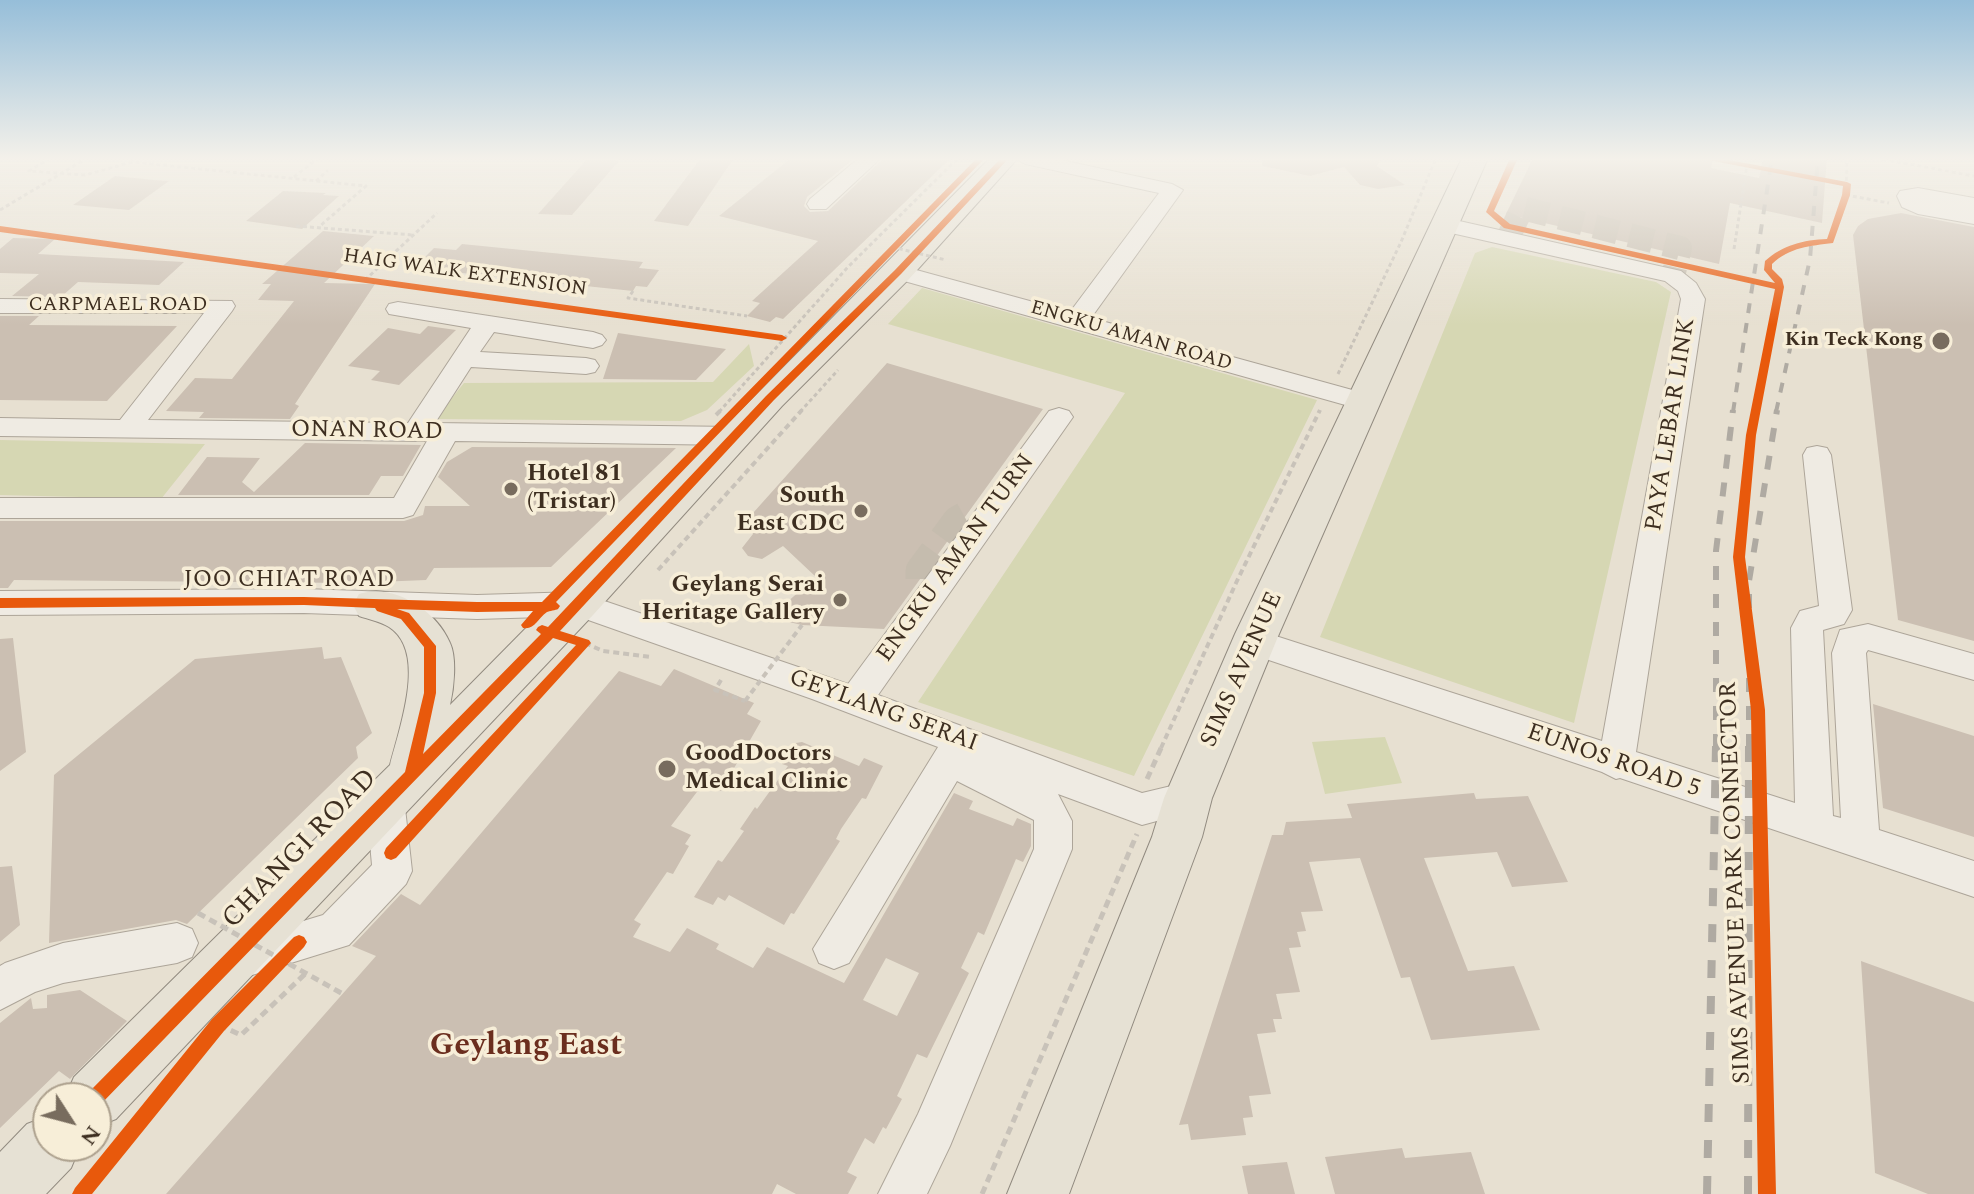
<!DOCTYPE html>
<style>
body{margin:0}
#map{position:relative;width:1974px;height:1194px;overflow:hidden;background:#e7e0d1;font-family:Spectral,serif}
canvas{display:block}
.north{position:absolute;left:32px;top:1082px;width:80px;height:80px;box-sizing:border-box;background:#f7eed8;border:2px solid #ada18e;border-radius:50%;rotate:126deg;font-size:22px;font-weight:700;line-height:32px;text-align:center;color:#3d2e20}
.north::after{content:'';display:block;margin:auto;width:28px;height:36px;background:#786c5e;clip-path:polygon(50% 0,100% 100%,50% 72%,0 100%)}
</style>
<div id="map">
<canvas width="1974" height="1194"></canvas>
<div class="north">N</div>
</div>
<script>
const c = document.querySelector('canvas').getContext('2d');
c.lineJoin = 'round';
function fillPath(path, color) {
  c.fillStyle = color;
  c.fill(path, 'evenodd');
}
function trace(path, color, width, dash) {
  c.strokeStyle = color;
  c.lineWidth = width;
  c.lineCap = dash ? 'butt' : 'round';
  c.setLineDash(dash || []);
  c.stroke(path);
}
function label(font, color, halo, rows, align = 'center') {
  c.font = font + ' Spectral,serif';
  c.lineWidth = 7;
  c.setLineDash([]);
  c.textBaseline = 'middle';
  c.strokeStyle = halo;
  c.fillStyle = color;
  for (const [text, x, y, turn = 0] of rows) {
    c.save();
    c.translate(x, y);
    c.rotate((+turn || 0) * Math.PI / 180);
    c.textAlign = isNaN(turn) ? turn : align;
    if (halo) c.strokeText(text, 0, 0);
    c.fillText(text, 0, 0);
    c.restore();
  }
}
const green = new Path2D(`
 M1492,247L1656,282L1671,292L1574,723L1320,637L1475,253Z
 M922,288L1317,400L1134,776L918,702L1125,393L888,324Z
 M749,344L754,366L707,410L681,421L435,419L464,383L713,382Z
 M0,440L205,444L161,499L0,495Z
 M1385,737L1402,783L1325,794L1312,742Z`);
const building = new Path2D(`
 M588,158H618L615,160L619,161L572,215L538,214Z
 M734,158L688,226L654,221L700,159Z
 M791,158H855L807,197L804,206L810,212L828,211L884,158H951L783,319L776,317L770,322L747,316L760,303L752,301L818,241L719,216Z
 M1263,158H1382L1377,166L1405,185L1378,189L1360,185L1344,167L1310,176L1262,166Z
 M1533,158H1713L1711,168L1759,178L1763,158H1827L1822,223L1730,203L1719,264L1506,214Z
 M115,176L154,180L169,181L129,210L73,205Z
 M283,191L326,193L323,195L339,196L302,229L246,221Z
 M1901,213L1974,227V641L1898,620L1853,235L1858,226L1868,219Z
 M323,231L374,236L324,283L375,284L295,404L299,406L290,419L199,418L204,412L166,411L195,378L232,379L294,301L258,300L271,284H262Z
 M13,238L55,239L38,254L184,262L159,285L78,282L61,297L12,296L39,274L0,273V249Z
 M462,244L643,262L639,268L659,270L647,287L636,286L633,291L414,268L434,248L456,250Z
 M0,316H39L29,325L177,326L107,401L0,400Z
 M428,326L456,330L399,385L371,380L380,371L348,366L388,328L420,334Z
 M618,333L726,349L696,380L603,379Z
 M887,363L1043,409L884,629L802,625L780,620L786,603L816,577L783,546L762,559L748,556L742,548L753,534L745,522Z
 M305,443L421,445L403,476H381L369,495H178L207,457L260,458L242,482L254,492Z
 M472,447L676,448L551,567L434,568L426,580L353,583L14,580L8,588H0V521H404L423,515L425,506H470L438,477L447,462Z
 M13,638L26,752L0,771V639Z
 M322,647L324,659L341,657L372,733L356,747L358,758L187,924L176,920L49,943L54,775L195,659Z
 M674,669L754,703L747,714L761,721L721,791L703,784L671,826L691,835L685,844L689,846L673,874L667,872L634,920L641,924L633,937L670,952L687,928L719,944L716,949L753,968L767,947L844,983L954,793L973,801L969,809L1013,826L1017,818L1031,824V846L1023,862L1016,859L984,935L978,932L961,968L969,973L927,1058L917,1054L897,1096L902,1099L886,1129L883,1127L874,1144L865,1138L847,1172L857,1177L848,1194H796L777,1184L772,1194H166L376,956L352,946L401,894L420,905L619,671L661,686ZM886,958L919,973L897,1016L863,1000Z
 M1873,704L1974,736V837L1883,808Z
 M802,742L859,766L864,758L883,766L866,799L862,798L841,829L836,839L840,841L794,914L791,913L784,925L729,895L725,901L718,897L713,905L694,897L718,860L722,862L744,831L740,829L755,807L757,809L788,766L782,764L796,743Z
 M1474,793L1476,799L1528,796L1568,882L1512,887L1497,852L1424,858L1468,971L1514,966L1540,1030L1431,1040L1410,977L1401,978L1360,858L1309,862L1323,911L1301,912L1306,931L1297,932L1301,947L1289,948L1300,992L1276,994L1282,1019H1273L1276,1032L1257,1034L1271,1094L1249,1096L1253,1117L1243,1118L1246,1135L1191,1140L1188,1124L1179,1125L1272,835H1283L1286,822L1352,818L1347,804Z
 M12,866L20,925L0,942V867Z
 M1861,961L1974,1002V1194H1928L1875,1173Z
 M80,990L127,1021L70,1079L59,1071L0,1128V1023L31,998L33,1009L47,1008V995Z
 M1402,1148L1405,1158L1471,1152L1485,1194H1335L1325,1157Z
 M1287,1162L1295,1194H1248L1242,1166Z`);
const minorTunnelFar1 = new Path2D(`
 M1508,238L1522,208L1680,248L1673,276`);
const minorTunnel = new Path2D(`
 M921,579V571L958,521L967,516`);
const pathFar2 = new Path2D(`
 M50,158L29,171L85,175L132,162L366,186L320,226
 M1876,158L1974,176
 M294,177L318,158
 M316,181L328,170
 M1846,195L1889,203
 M0,210L82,161
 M296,226L413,235
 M1830,241L1846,195L1847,158
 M1734,249L1747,165L1847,184
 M365,280L437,213
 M633,291L628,298L747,316
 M1338,374L1401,242L1436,158
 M719,412L847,268L958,158
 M800,412L838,370`);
const pathFar1 = new Path2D(`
 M716,415L721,410
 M658,570L802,410
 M585,643L603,651L651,657
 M721,680L715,690L745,701
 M1161,748L1236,583L1320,410`);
const path = new Path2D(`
 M1147,779L1162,746
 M219,1025L241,1035L306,973
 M982,1194L1137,834`);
const minor = new Path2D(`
 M859,158H881L826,209H810L807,204L810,199Z
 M1015,158H1052L1172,184L1183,190L1091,318L1374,396L1378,402L1374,408L1365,410L1356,408L890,277L886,272L890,267L898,265L1070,312L1159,193L1025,164Z
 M1918,188L1974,198V224L1918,214L1902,207L1897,196L1900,191Z
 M1446,218L1681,271L1696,283L1705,299L1636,752L1795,803L1791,628L1800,611L1819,606L1803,455L1807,448L1817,446L1827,448L1831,455L1852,610L1844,624L1823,630L1833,816L1841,818L1832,653L1840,630L1868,624L1974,654V680L1868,650L1866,653L1879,830L1974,861V897L1620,778L1616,779L1602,772L1242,651L1237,642L1242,633L1254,629L1602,741L1681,299L1678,291L1665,281L1438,230L1435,225L1438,220Z
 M0,299L232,301L235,306L232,311L148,420L408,423L471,328L389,314L386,309L389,304L398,302L593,332L602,335L606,340L602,345L593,348L494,332L480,352L586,358L595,360L599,366L595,372L586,374L471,367L435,423L734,427L744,430L748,436L744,442L734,445L455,441L413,515L403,518H0V498H394L427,441L0,436V418L120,420L204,313H0Z
 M1059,408L1069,411L1073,417L878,695L1142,793L1188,782L1201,787L1207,798L1201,809L1142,825L1058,794L1072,821V849L950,1146L927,1194H878L918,1114L1034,849V820L957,781L849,963L834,969L819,963L813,949L938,747L812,699L577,616L477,619L304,613L0,615V591L304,589L477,595L578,592L848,684L1049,411Z
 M385,783L398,788L404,799L412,871L406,884L349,945L236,980L221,974L215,960L221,946L323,915L372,865L366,799L372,788Z
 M177,923L192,929L198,943L192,957L177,963L63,983L35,992L0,1010V966L5,963L63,943Z`);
const major = new Path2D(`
 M990,158H1018L909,279L782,406L593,615L116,1119L96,1127V1098H65L74,1077L390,765C399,729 428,652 389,627C381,622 368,619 359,616L353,605L359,594C394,583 436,610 450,643C457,658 454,688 450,705Z
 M1462,158H1488L1279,634L1212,798L1202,837L1069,1194H1007L1152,837L1164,798L1235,634Z
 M48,1116V1146H80L71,1168L46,1194H0V1152L27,1124Z`);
const railFar2 = new Path2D(`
 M1733,412L1772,158
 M1776,412L1810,259L1818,158`);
const railFar1 = new Path2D(`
 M1716,748V551L1733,410
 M1749,748V581L1777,410`);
const rail = new Path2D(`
 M1707,1194L1716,746
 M1748,1194L1749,746`);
const pathBridgeFar2 = new Path2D(`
 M892,247L946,260`);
const pathBridgeFar1 = new Path2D(`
 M745,701L802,625`);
const pathBridge = new Path2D(`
 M198,913L343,994`);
const cycleway = new Path2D(`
 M977,158H985L556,602L560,606L558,609C556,610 549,611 547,612C537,619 535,630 523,628L521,625L533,611L477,612L397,609L409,613L436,646V693L423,754L541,634L536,630L538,627L542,625L548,627L766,396L895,270L1001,158H1009L901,274L774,400L560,631L589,640L591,643L396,858L391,860L386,858L384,853L386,848L576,645L553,638L101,1104L96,1106V1098H87L89,1092L405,772L424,693V647L401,619L377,611L375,608L304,605L0,608V598L304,597L477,602H542Z
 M1510,158H1518L1494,211L1510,224L1775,283L1764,270L1765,261C1783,245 1803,240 1827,239L1842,195L1843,186L1708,160L1704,158H1718L1847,182L1851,184L1850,195L1833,243C1810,246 1790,247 1772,264V269L1782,279L1784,287L1756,435L1745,557L1765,710L1776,1194H1758L1751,710L1733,557L1746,435L1775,289L1504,228L1486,212Z
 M0,226L782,335L787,338L782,341L0,232Z
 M299,935L304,937L307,942L304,947L224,1031L92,1194H72L75,1188L212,1019L294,937Z`);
const markers = [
 [1941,341,10,"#786c5e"],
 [511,489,8,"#786c5e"],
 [861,511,8,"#786c5e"],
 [840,600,8,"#786c5e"],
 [667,769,10,"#786c5e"]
];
const farStreetnames = [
 ["HAIG WALK EXTENSION",465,274,8],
 ["CARPMAEL ROAD",118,306],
 ["ENGKU AMAN ROAD",1131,337,16]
];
const farPoinames = [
 ["Kin Teck Kong",1923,341]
];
const streetNames = [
 ["PAYA LEBAR LINK",1672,425,-81],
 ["ONAN ROAD",367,432,1],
 ["ENGKU AMAN TURN",957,559,-54],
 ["JOO CHIAT ROAD",289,581],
 ["SIMS AVENUE",1243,670,-66],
 ["GEYLANG SERAI",883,712,20],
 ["EUNOS ROAD 5",1613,762,19],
 ["SIMS AVENUE PARK CONNECTOR",1737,883,-92]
];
const poiNames = [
 ["Hotel 81",527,475],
 ["(Tristar)",527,503],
 ["South",845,497,"right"],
 ["East CDC",845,525,"right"],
 ["Geylang Serai",824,586,"right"],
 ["Heritage Gallery",824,614,"right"],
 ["GoodDoctors",685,755],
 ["Medical Clinic",685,783]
];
const nearStreetnames = [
 ["CHANGI ROAD",301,850,-46]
];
const nearNeighbourhoodnames = [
 ["Geylang East",526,1048]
];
fillPath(green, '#d6d7b3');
fillPath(building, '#cbbfb2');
trace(minorTunnelFar1, '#c5bcae', 24, [24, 12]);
trace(minorTunnel, '#c5bcae', 31, [31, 16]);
trace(minor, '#ada599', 2);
trace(major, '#928b80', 2);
trace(pathFar2, '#c8c2b9', 3, [4, 3]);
trace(pathFar1, '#c8c2b9', 4, [6, 4]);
trace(path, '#c8c2b9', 5, [8, 5]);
fillPath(minor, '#efebe3');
fillPath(major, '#e6e1d4');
trace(railFar2, '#afaaa2', 4, [10, 10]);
trace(railFar1, '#afaaa2', 6, [14, 14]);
trace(rail, '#afaaa2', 8, [18, 18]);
trace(pathBridgeFar2, '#c8c2b9', 3, [4, 3]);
trace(pathBridgeFar1, '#c8c2b9', 4, [6, 4]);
trace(pathBridge, '#c8c2b9', 5, [8, 5]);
fillPath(cycleway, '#e8590c');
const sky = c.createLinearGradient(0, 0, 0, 325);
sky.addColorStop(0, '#96bed9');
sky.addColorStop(0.49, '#f4f1ea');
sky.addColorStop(1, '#f4f1ea00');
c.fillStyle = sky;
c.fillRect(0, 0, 1974, 325);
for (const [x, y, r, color] of markers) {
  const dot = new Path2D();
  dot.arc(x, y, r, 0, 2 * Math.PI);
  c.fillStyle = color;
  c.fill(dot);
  trace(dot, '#f7eed8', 3);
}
label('20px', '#3d2e20', '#f7eed8', farStreetnames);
label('bold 20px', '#3d2e20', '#f7eed8', farPoinames, 'right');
label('24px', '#3d2e20', '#f7eed8', streetNames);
label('bold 24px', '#3d2e20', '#f7eed8', poiNames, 'left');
label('28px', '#3d2e20', '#f7eed8', nearStreetnames);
label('bold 32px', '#6b2e1e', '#f7eed8', nearNeighbourhoodnames);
</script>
